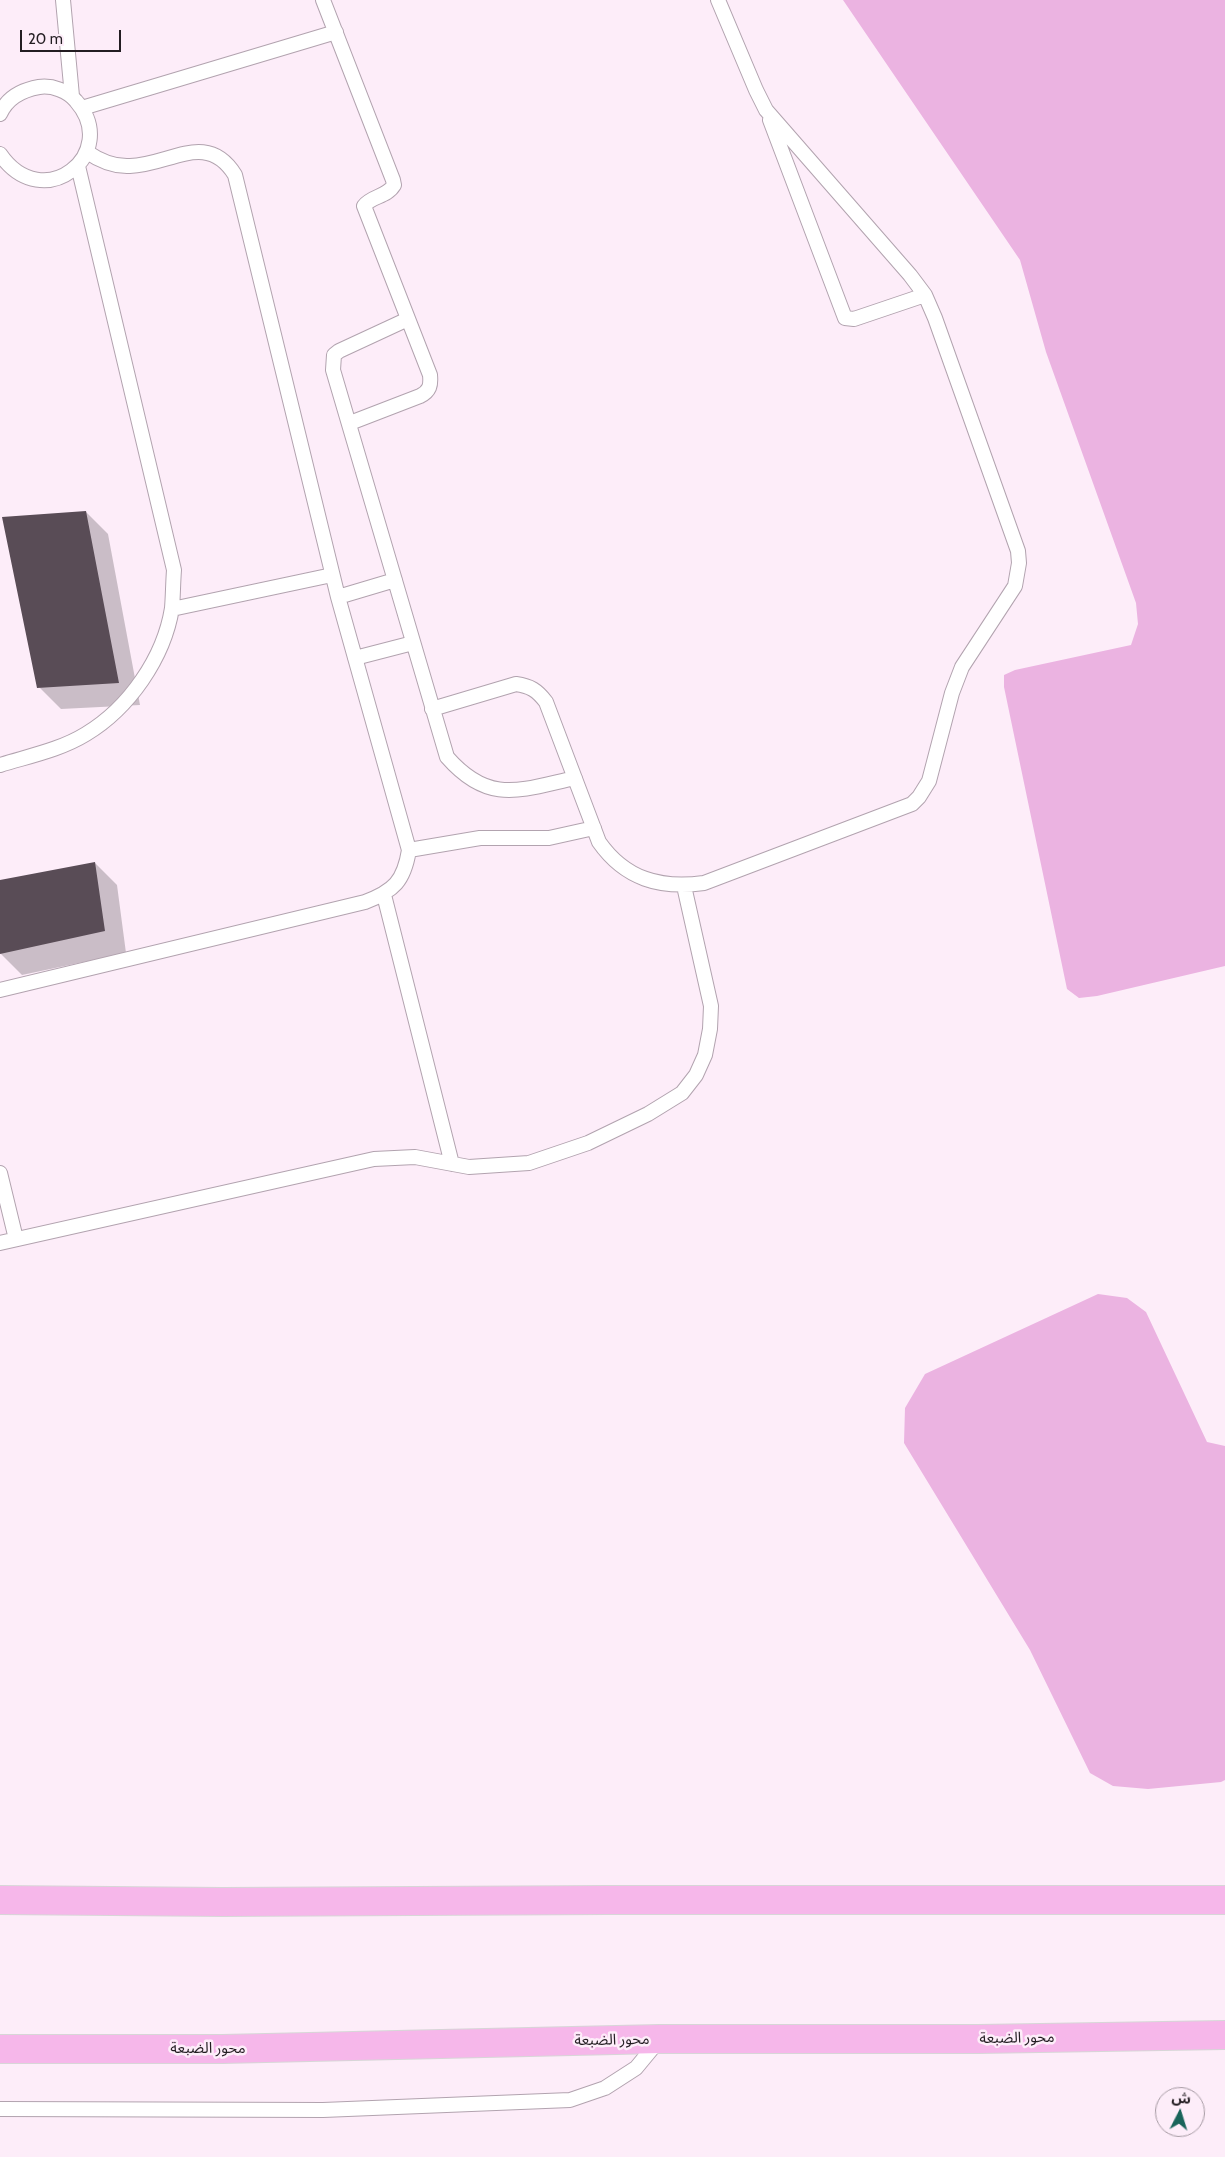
<!DOCTYPE html>
<meta charset="utf-8">
<style>
body{margin:0}
#map{position:relative;width:1225px;height:2157px;overflow:hidden;background:#fdedf9;font-family:Cabin,"Noto Sans Arabic",sans-serif}
canvas{display:block}
.north{position:absolute;left:1155px;top:2087px;width:50px;height:50px;box-sizing:border-box;background:#fdedf9;border:1px solid #a69aa3;border-radius:50%;rotate:5deg;font-size:14px;font-weight:700;line-height:20px;text-align:center;color:#231d22}
.north::after{content:'';display:block;margin:auto;width:18px;height:22px;background:#19645a;clip-path:polygon(50% 0,100% 100%,50% 72%,0 100%)}
.scale{position:absolute;left:20px;top:30px;width:101px;height:22px;box-sizing:border-box;border:2px solid #231d22;border-top:0;padding-left:6px;font-size:15px;line-height:18px;white-space:nowrap;color:#231d22;-webkit-text-stroke:4px #fdedf9;paint-order:stroke}
</style>
<div id="map">
<canvas width="1225" height="2157"></canvas>
<div class="north">ش</div>
<div class="scale">20 m</div>
</div>
<script>
const c = document.querySelector('canvas').getContext('2d');
c.lineJoin = 'round';
function fillPath(path, color) {
  c.fillStyle = color;
  c.fill(path, 'evenodd');
}
function trace(path, color, width, dash) {
  c.strokeStyle = color;
  c.lineWidth = width;
  c.lineCap = dash ? 'butt' : 'round';
  c.setLineDash(dash || []);
  c.stroke(path);
}
function label(font, color, halo, rows, align = 'center') {
  c.font = font + ' Cabin,"Noto Sans Arabic",sans-serif';
  c.lineWidth = 5;
  c.setLineDash([]);
  c.textBaseline = 'middle';
  c.strokeStyle = halo;
  c.fillStyle = color;
  for (const [text, x, y, turn = 0] of rows) {
    c.save();
    c.translate(x, y);
    c.rotate((+turn || 0) * Math.PI / 180);
    c.textAlign = isNaN(turn) ? turn : align;
    if (halo) c.strokeText(text, 0, 0);
    c.fillText(text, 0, 0);
    c.restore();
  }
}
const water = new Path2D(`
 M843,0H1225V966L1097,996L1079,998L1067,989L1004,687V675L1015,670L1131,645L1138,624L1136,603L1046,352L1020,260Z
 M1098,1294L1127,1298L1146,1312L1207,1442L1225,1446V1780L1221,1782L1148,1789L1113,1786L1090,1773L1030,1650L904,1443L905,1408L925,1374Z`);
const shadow = new Path2D(`
 M86,512L108,534L140,705L61,709L39,687Z
 M95,863L117,885L126,953L22,975L0,953V882Z`);
const building = new Path2D(`
 M86,511L119,683L37,688L2,517Z
 M95,862L105,931L0,954V880Z`);
const service = new Path2D(`
 M63,0L72,96
 M323,0L393,180L394,185C387,197 371,196 364,206L430,375C431,385 430,391 420,396L350,423
 M82,108L336,32
 M0,114C7,98 22,90 39,87C52,85 68,91 76,101C122,153 43,217 0,154
 M770,120L845,318L854,319L925,295
 M408,319L339,351L334,355L333,370L447,757C489,805 520,790 575,778
 M338,597L395,580
 M172,609L332,575
 M355,658L413,643
 M432,709L516,684C530,686 537,690 546,702L599,842C625,879 660,889 704,883L912,804L919,797L929,781L952,693L962,667L1015,586L1019,563L1018,551L935,318L925,295L910,275L766,110L756,90L718,0
 M0,765C29,756 60,750 86,734C129,708 164,658 172,608C173,596 173,583 174,570L78,166
 M409,850L480,838H549L594,828
 M384,895L452,1164
 M0,990L365,902C394,891 404,881 409,850L338,597L235,175C207,130 170,165 130,166C113,167 100,161 87,152
 M0,1173L16,1239
 M0,1243L374,1159L415,1157L469,1167L529,1163L588,1143L648,1114L682,1093L696,1075L705,1055L710,1029L711,1006L684,886
 M0,2109L323,2110L570,2100L605,2088L636,2068L660,2039`);
const motorway = new Path2D(`
 M0,1900L223,1902L606,1900H1225
 M0,2049H222L660,2039H978L1225,2035`);
const streetNames = [
 ["محور الضبعة",1017,2038,-1],
 ["محور الضبعة",612,2040,-1],
 ["محور الضبعة",208,2049]
];
fillPath(water, '#ebb3e1');
fillPath(shadow, '#0003');
fillPath(building, '#594c56');
trace(service, '#b2a3af', 16);
trace(motorway, '#d7d6d7', 30);
trace(service, '#fff', 14);
trace(motorway, '#f6b7ea', 28);
label('15px', '#231d22', '#fdedf9', streetNames);
</script>
